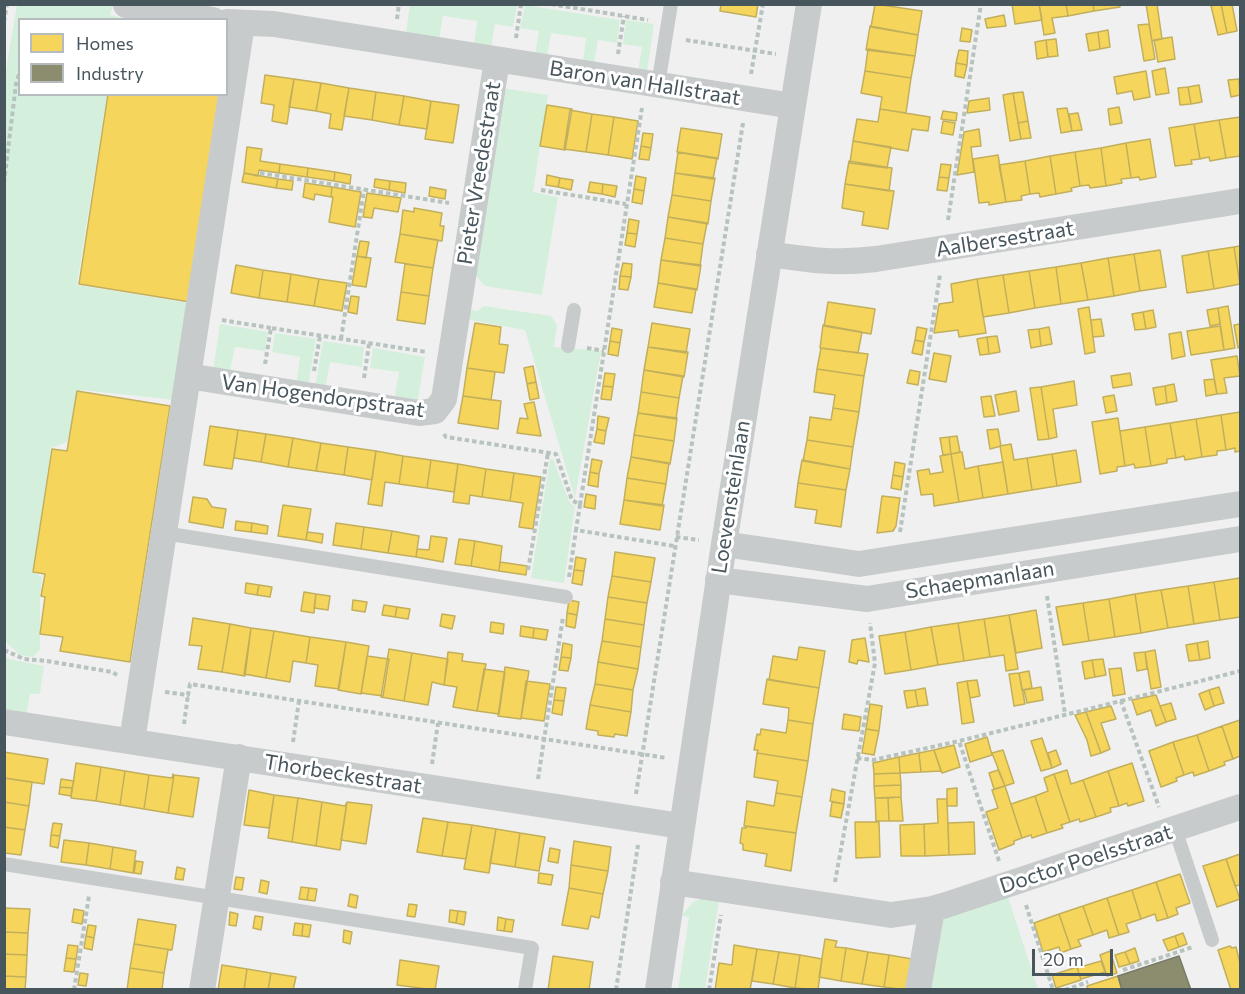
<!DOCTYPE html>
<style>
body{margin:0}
#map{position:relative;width:1245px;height:994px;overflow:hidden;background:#f1f0f0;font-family:Commissioner,sans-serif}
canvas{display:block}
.frame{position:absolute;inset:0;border:6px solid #47555d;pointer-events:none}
.legend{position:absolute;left:18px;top:18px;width:210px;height:78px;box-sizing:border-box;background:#fff;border:2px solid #b5bbbe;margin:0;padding:8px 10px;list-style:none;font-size:18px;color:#47555d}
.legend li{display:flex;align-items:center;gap:12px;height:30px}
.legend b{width:30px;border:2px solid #b5bbbe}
.scale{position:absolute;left:1032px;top:949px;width:81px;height:27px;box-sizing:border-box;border:3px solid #47555d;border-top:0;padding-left:8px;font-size:18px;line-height:21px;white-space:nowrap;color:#47555d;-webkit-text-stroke:4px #fff;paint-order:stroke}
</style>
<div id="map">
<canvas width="1245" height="994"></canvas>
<div class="frame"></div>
<ul class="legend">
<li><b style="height:16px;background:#f6d55c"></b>Homes</li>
<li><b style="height:16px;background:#8c8c6e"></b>Industry</li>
</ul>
<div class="scale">20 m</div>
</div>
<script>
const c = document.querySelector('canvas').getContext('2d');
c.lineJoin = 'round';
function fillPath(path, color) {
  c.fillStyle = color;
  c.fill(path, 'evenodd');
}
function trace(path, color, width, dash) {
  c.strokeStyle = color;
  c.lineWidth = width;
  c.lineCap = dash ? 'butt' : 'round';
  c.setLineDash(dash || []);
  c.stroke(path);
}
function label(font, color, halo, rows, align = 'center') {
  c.font = font + ' Commissioner,sans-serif';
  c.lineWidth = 6;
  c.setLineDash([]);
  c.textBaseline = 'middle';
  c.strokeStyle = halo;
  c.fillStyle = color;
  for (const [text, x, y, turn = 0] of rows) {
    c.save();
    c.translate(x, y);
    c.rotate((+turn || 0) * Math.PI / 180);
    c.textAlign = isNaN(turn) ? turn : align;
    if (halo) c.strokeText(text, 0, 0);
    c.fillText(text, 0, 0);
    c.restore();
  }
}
const green = new Path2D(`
 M17,5H113L110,15L119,17V19L20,20V94L107,95L77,285L189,303L175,400L81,390L67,442L51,448L33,572L42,577L40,597V650L33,657L20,655L5,641L4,81Z
 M410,5H517L513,27L495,24L491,48L474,45L477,21L443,16L439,40L406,32Z
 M525,5L620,20L617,43L598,40L594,64L583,62L586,38L551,33L547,56L535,55L539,31L520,28Z
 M626,20L654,24L647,72L638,71L642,47L623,44Z
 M501,88L548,95L533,192L558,197L542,295L485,286L476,276L473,265Z
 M484,306L551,316L557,325L554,347L601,351L575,498L525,330L465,319L470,310L477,311Z
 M220,324L268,332L265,351L235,347L229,375L213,371Z
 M275,333L316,339L308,387L296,385L300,357L272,352Z
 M323,341L364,347L362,367L330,362L325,390L315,388Z
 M373,348L425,357L417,405L397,401L395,394L399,372L370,368Z
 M550,459H553L570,503L575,507L564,583L531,578Z
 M4,655L9,659L44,666L40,694H30L26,716L5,712Z
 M1006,891L1038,989L931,990L945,909Z
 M705,897L719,900L705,989L678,990L689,917L681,916L693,902Z`);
const homes = new Path2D(`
 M721,4H758L756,17L720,11Z
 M875,4L922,11L918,35L871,27Z
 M1012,4H1039L1042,20L1015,24Z
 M1039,4H1066L1068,16L1052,18L1055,33L1044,35Z
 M1066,4H1093L1094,11L1068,16Z
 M1093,4H1120V7L1094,11Z
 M1146,4H1157L1162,39L1152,41Z
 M1221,4H1232L1237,31L1227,33Z
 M1221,4L1227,33L1218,35L1211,6Z
 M1004,15L1006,26L987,28L985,19Z
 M1149,24L1155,59L1144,61L1138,25Z
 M870,26L918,35L915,56L866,50Z
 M962,28L972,30L970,42L960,41Z
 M1108,30L1110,47L1100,49L1098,32Z
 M1098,32L1100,49L1089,51L1086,34Z
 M1172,37L1175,59L1158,62L1154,40Z
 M1056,39L1058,56L1048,57L1046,40Z
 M1046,40L1048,57L1037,59L1035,42Z
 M868,49L915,56L911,78L865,71Z
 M959,50L968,51L967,65L956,63Z
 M956,63L967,65L964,78L955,76Z
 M1165,68L1169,93L1156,95L1152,71Z
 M865,71L911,78L906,113L880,109L882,97L861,93Z
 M1146,71L1150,97L1134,100L1132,91L1117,94L1114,77Z
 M265,75L294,79L287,124L272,121L274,105L261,103Z
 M294,79L321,83L316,111L289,107Z
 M1239,79L1240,95L1231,97L1228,80Z
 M321,83L349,88L342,130L329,128L331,114L316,111Z
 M1199,85L1202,102L1191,104L1188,87Z
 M1188,87L1191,104L1180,105L1178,88Z
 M349,88L376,92L372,120L344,116Z
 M376,92L404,96L399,125L372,120Z
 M1023,92L1028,121L1018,123L1013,93Z
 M1013,93L1021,139L1010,141L1003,95Z
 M108,94H222L190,302L79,284Z
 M404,96L431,101L427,129L399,125Z
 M989,98L990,110L967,113L969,101Z
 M431,101L459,105L453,143L425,139Z
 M547,105L572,109L565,150L540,146Z
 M1119,107L1122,123L1110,125L1108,109Z
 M1067,108L1072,131L1061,133L1057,109Z
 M880,109L930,117L928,131L912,129L908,151L853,141L857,119L878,122Z
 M570,110L592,114L586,152L564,149Z
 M943,111L957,113L956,121L941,119Z
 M1078,113L1082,130L1072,131L1069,114Z
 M592,114L614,117L608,155L586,152Z
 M614,117L638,121L632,159L608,155Z
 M1240,117V156L1226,158L1219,120Z
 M1219,120L1226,158L1210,161L1209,157L1200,159L1194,124Z
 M943,121L955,123L953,135L941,133Z
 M1028,121L1031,138L1021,139L1018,123Z
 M1194,124L1200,159L1191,160L1192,164L1175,166L1169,128Z
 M681,128L722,134L718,159L677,152Z
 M979,129L981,146L971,147L974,172L957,175L964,132Z
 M643,133L653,134L651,148L641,146Z
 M1150,139L1156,177L1140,180L1139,177L1131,178L1126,143Z
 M853,141L891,147L887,168L850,163Z
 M1126,143L1131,178L1121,179L1122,183L1106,186L1101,148Z
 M641,146L651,148L649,160L639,159Z
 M247,147L262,149L260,161L280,164L279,173L259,170L258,176L244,173Z
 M1101,148L1106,186L1090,188L1089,185L1080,186L1075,152Z
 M678,152L717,158L713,179L675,173Z
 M1075,152L1080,186L1071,188L1072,191L1056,194L1050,156Z
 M998,155L1006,202L989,205V202L979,203L973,159Z
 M1050,156L1056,194L1040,197L1039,193L1030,194L1025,161Z
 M849,161L892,168L889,191L845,184Z
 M1025,161L1030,194L1021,196L1022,200L1006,202L999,165Z
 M280,164L308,168L307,177L279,173Z
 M941,164L951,165L949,178L939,177Z
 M308,168L335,172L334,181L307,177Z
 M335,172L351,175L350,184L334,181Z
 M244,173L278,179L276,188L242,182Z
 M675,173L715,178L711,201L672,195Z
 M547,175L560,178L558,187L546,185Z
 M636,176L646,178L644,191L634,189Z
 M939,177L949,178L947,191L937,190Z
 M560,178L573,180L571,190L558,187Z
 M278,179L293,181L292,190L276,188Z
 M375,179L390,181L389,190L374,187Z
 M390,181L406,183L405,193L389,190Z
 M590,182L603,184L602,194L588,192Z
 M305,183L332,187L331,197L315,194L314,200L303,197Z
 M603,184L617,186L615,197L602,194Z
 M845,184L894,191L888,229L862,225L864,212L842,208Z
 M332,187L361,192L355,227L329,222L333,197H331Z
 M430,187L446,190L445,199L429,196Z
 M634,189L644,191L642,204L632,202Z
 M367,193L401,198L398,212L374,208L372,218L363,217Z
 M672,195L711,201L708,224L668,217Z
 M414,208L442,213L440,226H444L442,241L400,234L403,210L414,212Z
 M668,217L707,223L703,244L665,238Z
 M629,219L639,221L637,234L627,233Z
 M627,233L637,234L635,247L625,245Z
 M400,234L438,240L433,268L395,262Z
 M665,238L703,244L700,266L661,260Z
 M360,241L369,242L366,258L357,256Z
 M1240,246V284L1234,247Z
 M1234,247L1240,284L1214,289L1208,251Z
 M1160,250L1166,287L1140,291L1134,254Z
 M1208,251L1214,289L1187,293L1182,256Z
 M1134,254L1140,291L1114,296L1108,258Z
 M357,256L371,258L366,287L352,285Z
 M1108,258L1114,296L1088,300L1081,263Z
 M661,260L701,265L697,290L658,283Z
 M623,263L632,264L631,277L620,276Z
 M1081,263L1088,300L1061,304L1056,267Z
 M405,264L433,268L429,296L401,292Z
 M236,265L263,270L259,298L231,293Z
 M1056,267L1061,304L1035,308L1029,271Z
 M263,270L291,274L287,302L259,298Z
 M1029,271L1035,308L1009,313L1003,275Z
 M291,274L319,279L314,306L287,302Z
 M1003,275L1009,313L983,317L977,279Z
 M620,276L631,277L628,290L619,289Z
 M319,279L347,283L342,311L314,306Z
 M977,279L986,333L959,337L958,330L934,333L939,304L953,302L951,284Z
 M658,283L696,289L692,313L654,307Z
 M401,292L429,296L425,324L397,320Z
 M351,296L359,297L357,314L348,312Z
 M828,302L875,309L871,334L824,326Z
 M1228,306L1235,348L1224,350L1218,308Z
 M1089,307L1095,352L1085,354L1078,309Z
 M1218,308L1220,324L1210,326L1207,310Z
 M1153,310L1156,327L1146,329L1143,312Z
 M1143,312L1146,329L1135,330L1132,314Z
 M1101,319L1104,336L1093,337L1091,320Z
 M475,323L501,327L499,344L508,345L504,373L467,368Z
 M652,323L690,329L686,353L648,347Z
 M1240,324V347L1238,348L1234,325Z
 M823,325L862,332L858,353L820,348Z
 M1220,326L1224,350L1191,355L1187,331Z
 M917,327L927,329L924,342L915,340Z
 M1049,327L1052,344L1041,346L1039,329Z
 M612,328L622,330L620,343L610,341Z
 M1039,329L1041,346L1031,348L1028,330Z
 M1181,332L1185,356L1172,359L1169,334Z
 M997,336L1000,352L989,354L987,337Z
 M987,337L989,354L980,355L977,339Z
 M915,340L924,342L922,355L912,353Z
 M610,341L620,343L618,356L608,354Z
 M648,347L688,352L684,377L644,370Z
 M821,348L868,354L864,376L817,369Z
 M934,353L951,356L946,382L929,379Z
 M1237,356L1240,376L1224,378L1227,393L1217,394L1211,360Z
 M533,366L536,382L527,384L524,368Z
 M467,368L495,372L491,400L463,396Z
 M817,369L864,376L859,412L833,408L835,395L814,392Z
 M644,370L683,376L679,398L641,392Z
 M910,370L920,372L918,385L907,383Z
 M605,373L615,374L613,387L603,386Z
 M1130,373L1132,385L1113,388L1111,376Z
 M1214,379L1217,394L1206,396L1204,380Z
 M1074,381L1077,405L1053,409L1057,437L1049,439L1041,387Z
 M536,382L539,398L530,400L527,384Z
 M1174,384L1177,401L1167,403L1165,386Z
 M603,386L613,387L611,400L601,399Z
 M1165,386L1167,403L1156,405L1153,388Z
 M1041,387L1049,439L1038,440L1030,388Z
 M77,391L170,406L130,662L60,651L63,637L40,634L45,597L41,596L45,574L33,572L52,449L67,451Z
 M1016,391L1019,411L999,415L995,395Z
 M641,392L679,398L676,419L638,413Z
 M1114,395L1117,411L1106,413L1103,397Z
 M463,396L501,401L498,429L458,423Z
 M991,396L995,416L984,417L981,397Z
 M534,402L541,436L517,433L520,418L528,419L524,404Z
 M833,408L859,412L853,447L807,440L810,417L831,420Z
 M1240,412V451L1235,452V448L1226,450L1221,415Z
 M638,413L677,418L674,441L634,435Z
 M1221,415L1226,450L1217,451V455L1202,457L1196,419Z
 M598,416L609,418L606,431L597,429Z
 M1118,418L1125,466L1117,467V471L1100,474L1092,422Z
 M1196,419L1202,457L1185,460L1184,456L1176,458L1170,423Z
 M1170,423L1176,458L1167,459V463L1151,466L1145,427Z
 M210,426L238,430L232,469L204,465Z
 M1145,427L1151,466L1135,468L1134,464L1125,466L1120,431Z
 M597,429L606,431L604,444L594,442Z
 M998,429L1001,446L990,449L987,430Z
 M238,430L266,434L261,462L234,458Z
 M266,434L293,438L288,467L261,462Z
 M634,435L674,441L670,464L631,457Z
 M957,436L960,452L951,454L949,437Z
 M949,437L951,454L943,455L940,438Z
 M293,438L321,443L316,471L288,467Z
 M807,440L853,447L850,469L803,461Z
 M321,443L348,447L344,475L316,471Z
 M1011,444L1014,460L1027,458L1032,490L1008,494L1000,446Z
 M348,447L376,451L372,480L344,475Z
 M1076,450L1081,482L1057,486L1052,454Z
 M376,451L403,456L399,484L385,482L382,506L368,504Z
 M962,452L965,469L978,466L983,498L959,502L951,454Z
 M951,454L959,502L934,506L933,494L921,495L917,471L929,469L930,474L943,472L940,456Z
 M1052,454L1057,486L1032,490L1027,458Z
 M403,456L431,460L427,488L399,484Z
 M631,457L669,463L666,484L627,478Z
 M592,459L602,461L599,474L590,472Z
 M431,460L458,464L454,492L427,488Z
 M802,460L850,469L846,490L798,483Z
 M895,462L905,464L903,477L893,475Z
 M1003,462L1008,494L983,498L978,466Z
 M458,464L486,469L482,497L470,495L469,504L453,502Z
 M486,469L514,473L510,501L482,497Z
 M590,472L599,474L598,487L588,485Z
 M514,473L541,477L533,529L519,527L523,503L510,501Z
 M893,475L903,477L901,490L891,488Z
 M627,478L666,484L662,506L624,500Z
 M798,483L846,490L841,527L815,523L817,510L795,507Z
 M586,494L596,496L595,509L584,507Z
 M882,496L900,498L896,526L893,531L877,533Z
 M193,497L207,499L212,507L226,509L223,528L189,522Z
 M624,500L664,505L660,530L620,524Z
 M283,505L311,509L306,540L278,536Z
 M236,521L252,523L251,532L235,530Z
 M252,523L268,526L267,534L251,532Z
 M336,523L364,527L361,549L333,545Z
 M364,527L392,531L388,553L361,549Z
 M392,531L419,536L416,557L388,553Z
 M307,532L323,534L322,543L306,540Z
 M431,536L447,538L443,562L416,557L417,549L429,550Z
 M459,539L475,541L471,566L455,564Z
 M475,541L502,546L499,571L471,566Z
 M615,552L655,558L651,582L612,576Z
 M576,557L586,559L584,571L574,570Z
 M500,562L527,566L526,575L499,571Z
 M574,570L584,571L582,585L572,583Z
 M612,576L651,582L647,603L608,597Z
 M1240,578V617L1220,620L1214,582Z
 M1214,582L1220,620L1194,624L1188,586Z
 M246,583L259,585L257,595L245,593Z
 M259,585L272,587L270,597L257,595Z
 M1188,586L1194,624L1168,628L1161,590Z
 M1161,590L1168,628L1141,633L1135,594Z
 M304,592L316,594L314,613L301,611Z
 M316,594L330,596L328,610L314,608Z
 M1135,594L1141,633L1115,637L1109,599Z
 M608,597L647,603L644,625L605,619Z
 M1109,599L1115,637L1089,641L1083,603Z
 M353,600L367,602L365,612L352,610Z
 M569,600L579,602L577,615L567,613Z
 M1083,603L1089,641L1063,645L1056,607Z
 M384,605L397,607L395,617L382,615Z
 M397,607L410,609L408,619L395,617Z
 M1036,610L1042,648L1016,653L1009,615Z
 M567,613L577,615L575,628L566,626Z
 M442,614L455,616L452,629L440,626Z
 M1009,615L1018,669L1006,671L1004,655L990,657L984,619Z
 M193,618L230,624L222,672L198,669L202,646L189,645Z
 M605,619L644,625L641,647L602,641Z
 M984,619L990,657L964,661L958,623Z
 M491,622L504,624L503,634L490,632Z
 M958,623L964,661L938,665L931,627Z
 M230,624L251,628L245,676L222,672Z
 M521,626L534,628L533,638L520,636Z
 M931,627L938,665L911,670L905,632Z
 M251,628L274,631L266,678L244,674Z
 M534,628L548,630L546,640L533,638Z
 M274,631L310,637L306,663L293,661L290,682L266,678Z
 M905,632L911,670L885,674L879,636Z
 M310,637L346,642L339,689L315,686L318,665L306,663Z
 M865,638L869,662L858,660L857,664L849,662L852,640Z
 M602,641L641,647L638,669L598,662Z
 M1208,641L1210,658L1200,660L1197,643Z
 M346,642L369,646L361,694L338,690Z
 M563,643L572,645L571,658L561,657Z
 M1197,643L1200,660L1189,661L1186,645Z
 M799,647L825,651L819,688L769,680L773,656L797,660Z
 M389,649L412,653L404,701L381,697Z
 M1155,650L1161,687L1151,689L1145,652Z
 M448,652L463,654L462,661L486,664L477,711L453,707L457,687L444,685Z
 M1145,652L1147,669L1137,671L1134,653Z
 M412,653L448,659L444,685L432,682L428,705L404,701Z
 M367,656L389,659L383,696L361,693Z
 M561,657L571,658L568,671L559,670Z
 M1103,659L1106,675L1095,677L1092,660Z
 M1092,660L1095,677L1085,679L1082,662Z
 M598,662L638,669L633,690L595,684Z
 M505,667L529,671L521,719L498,716Z
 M1121,668L1125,694L1113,696L1109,669Z
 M484,669L505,672L499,714L477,711Z
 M1029,671L1032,688L1022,690L1019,673Z
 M1019,673L1025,704L1014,706L1009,674Z
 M767,679L819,688L813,724L788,720L789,708L763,704Z
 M977,680L980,696L970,698L967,681Z
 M526,681L550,684L544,721L521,718Z
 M967,681L974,722L962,724L957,683Z
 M595,684L633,690L631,712L590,705Z
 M556,687L566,688L564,701L554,700Z
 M1041,687L1043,700L1027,703L1024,690Z
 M1219,687L1224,703L1214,706L1209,690Z
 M925,688L928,705L918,706L915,690Z
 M915,690L918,706L907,708L904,691Z
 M1209,690L1214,706L1205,710L1199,694Z
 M1156,695L1166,722L1156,726L1151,710L1137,715L1132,700Z
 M554,700L564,701L562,715L552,713Z
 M1171,703L1176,719L1166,722L1160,706Z
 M870,704L882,706L879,731L866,729Z
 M590,705L631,712L627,736L615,734L614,737L598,735V731L586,729Z
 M1111,706L1116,719L1101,723L1110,749L1101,753L1086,712Z
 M1086,712L1101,753L1091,756L1087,740L1075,715Z
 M844,714L861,717L859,731L842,729Z
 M788,720L813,724L808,761L757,753L758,750H754L757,734L760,735L761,729L786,733Z
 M1240,720V756L1233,759L1222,726Z
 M1222,726L1233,759L1224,762L1225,765L1209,771L1197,735Z
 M866,729L879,731L874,755L862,753Z
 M1197,735L1209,771L1194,776L1193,772L1184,775L1173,742Z
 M987,737L992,755L970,762L965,744Z
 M1042,738L1052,768L1041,771L1031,741Z
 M1173,742L1184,775L1176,778L1177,781L1161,787L1149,751Z
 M954,745L960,767L942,773L934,750Z
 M934,750L941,771L921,772L919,753Z
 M1003,750L1014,783L1005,786L992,753Z
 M1056,750L1061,764L1052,768L1048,753Z
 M4,752L48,759L44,784L4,778Z
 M757,753L808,761L802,797L776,793L778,781L754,777Z
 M919,753L921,772L900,773L899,757Z
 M899,757L900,773L874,774L873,763Z
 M76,763L101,767L96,801L71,798Z
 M1132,763L1144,801L1128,806L1127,803L1119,806L1108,771Z
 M101,767L125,771L120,805L96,801Z
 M998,770L1005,786L994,789L989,773Z
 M1067,770L1071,784L1083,780L1096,817L1080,822L1079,819L1070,822L1054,774Z
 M125,771L149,775L144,809L120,805Z
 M1108,771L1119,806L1110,808L1111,812L1096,817L1083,780Z
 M900,773L901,785L874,786V774Z
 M173,774L174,775L168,813L144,809L149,775L172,778Z
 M1054,774L1070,822L1061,825L1063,828L1047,833L1035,796L1048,791L1044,778Z
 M174,775L199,778L193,817L168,813Z
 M4,778L32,782L29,806L4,802Z
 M61,779L74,781L72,788L60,787Z
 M901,785V797L875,798L874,786Z
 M1005,786L1022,838L1014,841V844L999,850L986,812L998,808L992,790Z
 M60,787L72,788L71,796L59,794Z
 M957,788V806H947V789Z
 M832,789L845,792L844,804L830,801Z
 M249,790L274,795L269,828L244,825Z
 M776,793L802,797L796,833L744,826L747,801L774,806Z
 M274,795L298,798L292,842L268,838Z
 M1035,796L1047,833L1032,838L1031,835L1022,838L1011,804Z
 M901,797L903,821H889L888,798Z
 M298,798L322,802L316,846L292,842Z
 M875,798H888L889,821H876Z
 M937,799H947L949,855L925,856L924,824L938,823Z
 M4,802L29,806L25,830L4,827Z
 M322,802L345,806L347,802L340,850L316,846Z
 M347,802L372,805L366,844L341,840Z
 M832,802L844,804L841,818L830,816Z
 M423,818L448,822L442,856L417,852Z
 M448,822L472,825L466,859L442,856Z
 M855,822H879L880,857L856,858Z
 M974,822L975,854L949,855L948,823Z
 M53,823L62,824L60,836L51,835Z
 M924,824L925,856H901L900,825Z
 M472,825L496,829L489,873L464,869Z
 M746,826L796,833L791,871L765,866L767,854L743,850V844L740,843L742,828H746Z
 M4,827L25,830L21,855L4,853Z
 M496,829L520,833L515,867L490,863Z
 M520,833L545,837L539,871L515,867Z
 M51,835L60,836L58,848L50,846Z
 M64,840L89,843L86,865L61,862Z
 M574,841L611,847L608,871L571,865Z
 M89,843L113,847L110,869L86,865Z
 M113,847L136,851L133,873L110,869Z
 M550,848L560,850L558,863L548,861Z
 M1240,854V885L1235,886L1226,859Z
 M1226,859L1240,899L1217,907L1203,866Z
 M136,861L143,862L141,874L134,873Z
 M571,865L608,871L603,894L569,888Z
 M177,867L185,869L183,880L175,879Z
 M539,873L553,875L551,885L538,883Z
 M1180,874L1190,903L1176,908L1178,914L1168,918L1156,882Z
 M236,877L244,878L242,890L234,889Z
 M261,880L269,882L267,894L259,892Z
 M1156,882L1168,918L1157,921L1155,914L1141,919L1132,890Z
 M301,887L309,888L307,900L299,899Z
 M309,888L317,889L315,901L307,900Z
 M569,888L603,894L599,918L591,916L588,929L562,925Z
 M1132,890L1141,919L1126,924L1129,932L1119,935L1107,898Z
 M350,894L358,896L356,908L348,906Z
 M1107,898L1119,935L1109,938L1107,930L1093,935L1083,906Z
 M409,904L417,905L415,917L407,916Z
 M1083,906L1093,935L1078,940L1081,946L1071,949L1059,914Z
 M4,908L30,909L28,933L4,932Z
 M74,909L84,911L82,924L72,922Z
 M450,910L458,911L456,923L449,922Z
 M458,911L466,912L464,925L456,923Z
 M230,912L238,914L236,926L229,925Z
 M1059,914L1071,949L1061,953L1059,947L1043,952L1034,923Z
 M255,916L263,917L261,930L253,928Z
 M498,917L506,919L504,931L497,930Z
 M138,919L176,925L172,950L134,944Z
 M506,919L514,920L512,932L504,931Z
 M295,923L303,924L302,936L293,935Z
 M303,924L311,925L309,937L302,936Z
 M88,925L96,926L94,938L86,936Z
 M344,930L352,932L350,944L343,942Z
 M4,932L28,933L27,955L4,954Z
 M1183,933L1187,944L1179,947L1175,936Z
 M86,936L94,938L92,950L84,948Z
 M1175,936L1179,947L1168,951L1163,940Z
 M825,939L837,941L835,947L846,948L841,981L819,977Z
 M134,944L172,950H168L164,973L130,968Z
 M68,945L78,946L76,959L66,958Z
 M734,945L757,949L750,990H715L719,963L732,965Z
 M1230,946L1232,948L1236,947L1240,963V990H1231L1218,950Z
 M846,948L868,952L862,984L841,981Z
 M1135,948L1139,961L1130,964L1125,952Z
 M757,949L779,952L773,984L752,981Z
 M1110,951L1117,973L1107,976L1100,955Z
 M779,952L800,955L795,988L773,984Z
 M868,952L889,955L884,987L862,984Z
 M1125,952L1130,964L1119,967L1115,955Z
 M4,954L27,955L26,977L4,976Z
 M800,955L822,959L818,990L795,988Z
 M889,955L912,959L907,990L884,987Z
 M553,956L593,962L589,990H548Z
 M66,958L76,959L74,972L64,971Z
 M400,960L439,966L435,990L397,985Z
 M1101,961L1105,972L1081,979L1077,968Z
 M222,965L247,969L244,990H218Z
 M1077,967L1081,980L1056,988L1052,975Z
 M130,968L164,973L162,990H127Z
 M247,969L271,973L268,990H244Z
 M80,973L88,974L86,986L78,985Z
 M271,973L296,977L293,990H268Z
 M4,976L26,977L25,990H4Z
 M1118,976L1122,990H1088L1087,986Z`);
const industry = new Path2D(`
 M1179,956L1191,990H1122L1118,976Z`);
const path = new Path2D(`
 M551,4L648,20
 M397,19L399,4
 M4,22L7,4
 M516,38L521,4
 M686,40L776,54
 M618,54L624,16
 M751,74L763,4
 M260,173L449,203
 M4,183L16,84L20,71
 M541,190L626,204
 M948,220L981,4
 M222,320L271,328
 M341,339L364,190
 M587,348L604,351
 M265,364L271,328L427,352
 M314,371L320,336
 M364,378L369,344
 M444,434L446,437L556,454L572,500L580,505L576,530L674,546
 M580,505L642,108
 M900,532L940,275
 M676,537L699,540
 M528,570L548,453
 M569,577L576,530
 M1047,596L1065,714
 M4,650L24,659L47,661L112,672L117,675
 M165,692L188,695L190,684L667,758
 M1121,701L1240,671
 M184,724L188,695
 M293,742L299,701
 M857,758L873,760L959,741
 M432,764L438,723
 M538,779L563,617
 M636,794L743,123
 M999,861L959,741L1121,701L1159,807
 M835,882L875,663L870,623
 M1026,905L1053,990
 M1123,970L1193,947
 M74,990L89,896
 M616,990L638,845
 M709,990L721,915
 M1065,990L1088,982`);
const service = new Path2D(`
 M658,85L671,4
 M568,346L574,310
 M164,533L566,597
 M1175,829L1212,940
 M4,864L532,948L525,990`);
const minor = new Path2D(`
 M126,5L213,20
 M227,22L274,24L793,106
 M769,254C809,260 836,264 876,259L1240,201
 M188,376L419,413L435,411L444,399L497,60
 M724,544L859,564L1240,504
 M718,580L867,599L1240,539
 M4,722L681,826
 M132,741L242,24
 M673,882L891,915L932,909L946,905L1240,807
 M202,990L239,757
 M658,990L724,544L809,4
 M918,990L932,909`);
const streetNames = [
 ["Baron van Hallstraat",645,83,9],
 ["Pieter Vreedestraat",479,173,-81],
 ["Aalbersestraat",1005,239,-9],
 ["Van Hogendorpstraat",323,396,8],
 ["Loevensteinlaan",731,497,-81],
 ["Schaepmanlaan",980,580,-9],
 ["Thorbeckestraat",343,774,9],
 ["Doctor Poelsstraat",1086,859,-18]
];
fillPath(green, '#d4f0dc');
fillPath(homes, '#f6d55c');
trace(homes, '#c2af5c', 1.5);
fillPath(industry, '#8c8c6e');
trace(industry, '#777c69', 1.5);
trace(path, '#b7c3be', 4, [4.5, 3]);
trace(service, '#c8cbcc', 14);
trace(minor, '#c8cbcc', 26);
label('21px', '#47555d', '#fff', streetNames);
</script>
